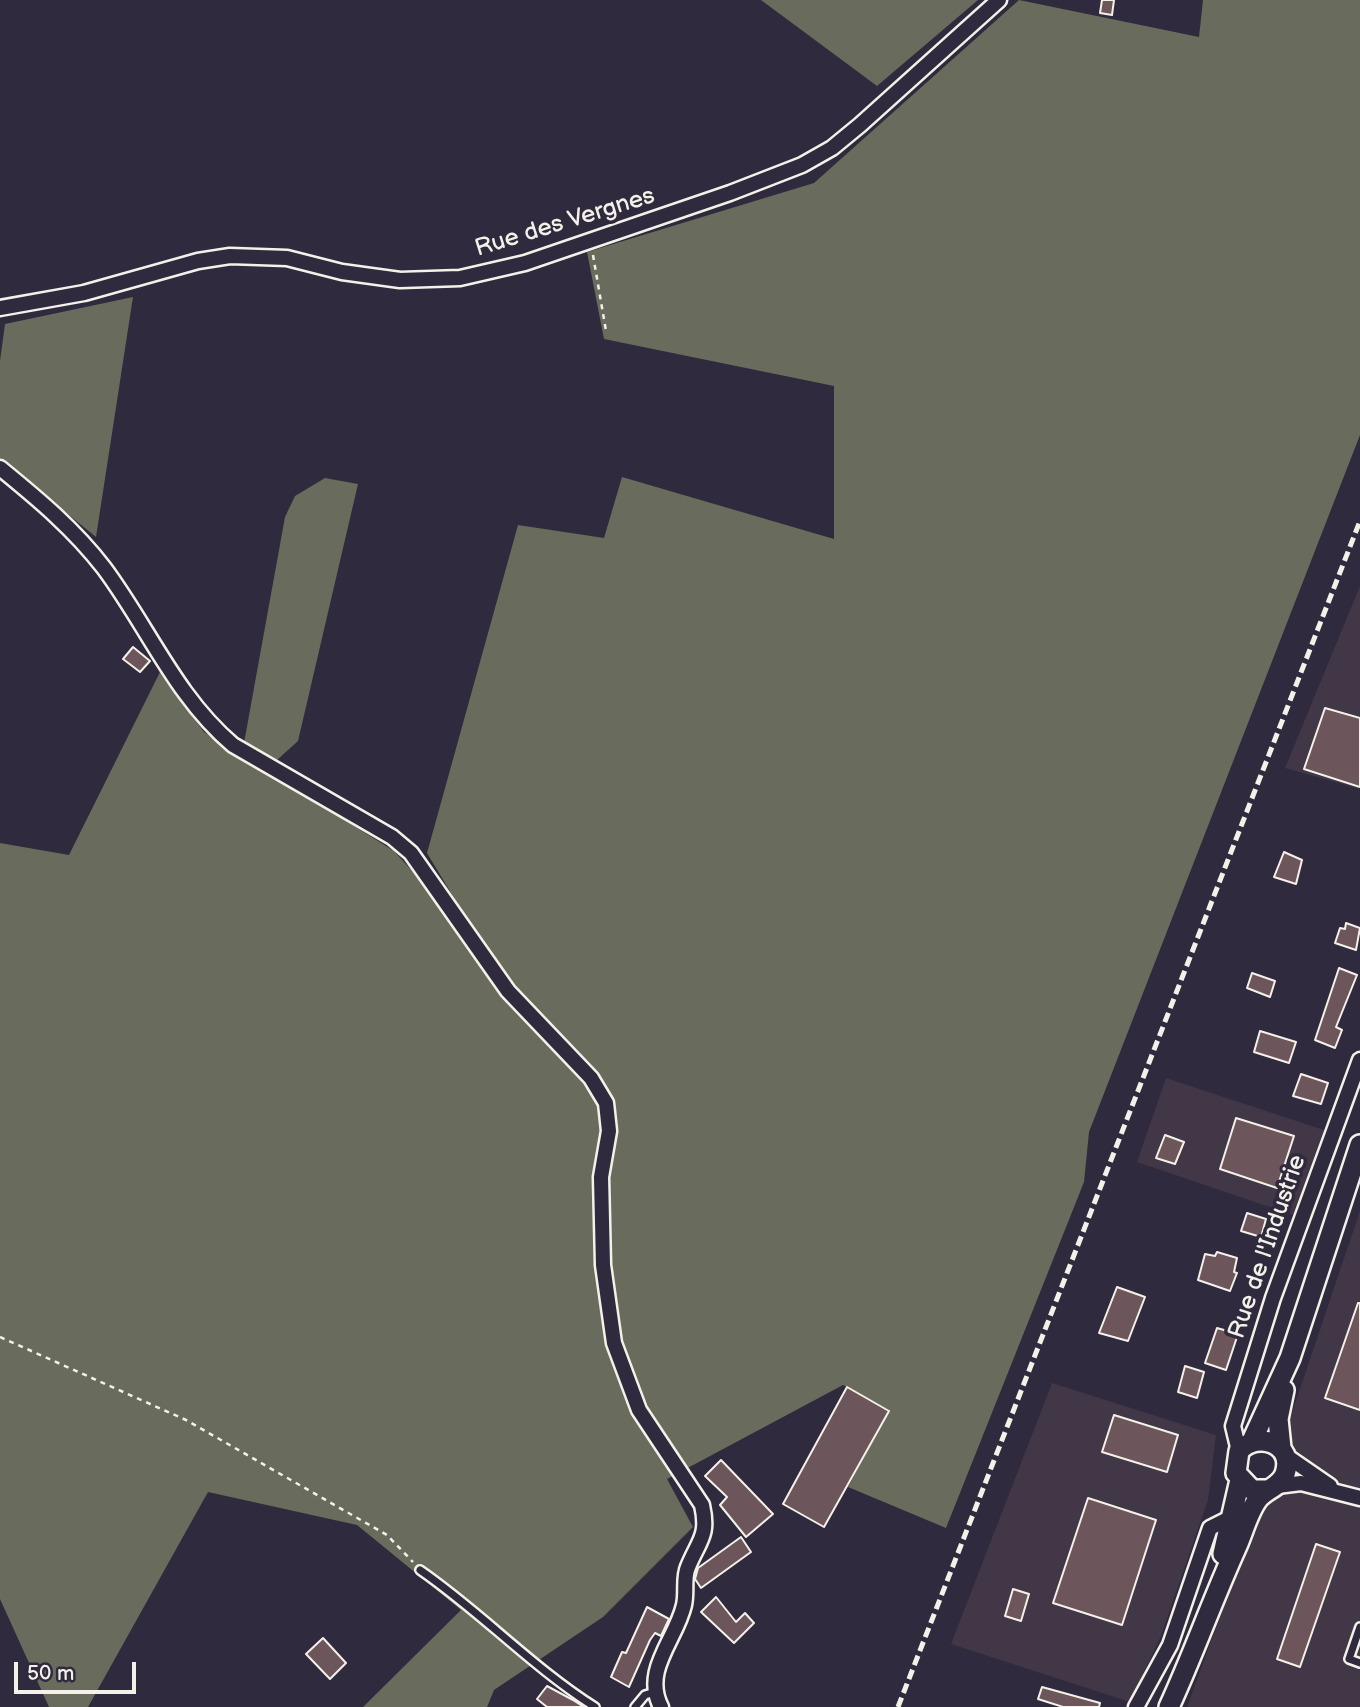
<!DOCTYPE html>
<style>
body{margin:0}
#map{position:relative;width:1360px;height:1707px;overflow:hidden;background:#2f2a3d;font-family:"Balsamiq Sans",sans-serif}
canvas{display:block}
.scale{position:absolute;left:14px;top:1662px;width:122px;height:32px;box-sizing:border-box;border:4px solid #f4f1e8;border-top:0;padding-left:9px;font-size:21px;line-height:24px;white-space:nowrap;color:#f4f1e8;-webkit-text-stroke:5px #2f2a3d;paint-order:stroke}
</style>
<div id="map">
<canvas width="1360" height="1707"></canvas>
<div class="scale">50 m</div>
</div>
<script>
const c = document.querySelector('canvas').getContext('2d');
c.lineJoin = 'round';
function fillPath(path, color) {
  c.fillStyle = color;
  c.fill(path, 'evenodd');
}
function trace(path, color, width, dash) {
  c.strokeStyle = color;
  c.lineWidth = width;
  c.lineCap = dash ? 'butt' : 'round';
  c.setLineDash(dash || []);
  c.stroke(path);
}
function label(font, color, halo, rows, align = 'center') {
  c.font = font + ' "Balsamiq Sans",sans-serif';
  c.lineWidth = 7;
  c.setLineDash([]);
  c.textBaseline = 'middle';
  c.strokeStyle = halo;
  c.fillStyle = color;
  for (const [text, x, y, turn = 0] of rows) {
    c.save();
    c.translate(x, y);
    c.rotate((+turn || 0) * Math.PI / 180);
    c.textAlign = isNaN(turn) ? turn : align;
    if (halo) c.strokeText(text, 0, 0);
    c.fillText(text, 0, 0);
    c.restore();
  }
}
const built = new Path2D(`
 M1360,586V789L1285,768Z
 M1166,1078L1324,1130L1293,1215L1137,1162Z
 M1360,1211V1707H1187L1258,1513Z
 M1052,1383L1216,1435L1208,1500L1161,1636L1130,1702L951,1644Z`);
const green = new Path2D(`
 M761,0H978L877,86Z
 M1019,0L1199,37L1203,0H1360V435L1089,1132L1084,1182L946,1528L848,1487L889,1410L843,1385L667,1479L693,1527L603,1617L494,1690L487,1707H363L461,1610L357,1525L208,1492L88,1707H49L0,1599V843L69,855L160,672L204,732L394,851L487,953L427,853L518,525L604,538L622,477L834,539V386L604,339L587,252L814,183Z
 M133,297L96,537L0,459V361L5,324Z
 M325,478L358,484L298,741L277,760L244,743L285,517L295,496Z`);
const building = new Path2D(`
 M1102,0H1114L1112,15L1100,13Z
 M133,647L150,661L140,672L123,659Z
 M1325,708L1360,718V787L1304,769Z
 M1284,852L1302,860L1296,884L1274,877Z
 M1346,923L1360,928L1356,950L1335,943L1340,928L1345,929Z
 M1339,968L1357,975L1336,1027L1342,1030L1335,1048L1315,1040Z
 M1252,973L1275,981L1270,997L1247,988Z
 M1260,1031L1296,1042L1289,1063L1254,1052Z
 M1301,1074L1328,1083L1321,1104L1293,1096Z
 M1236,1118L1294,1136L1277,1188L1220,1169Z
 M1165,1135L1184,1142L1175,1164L1156,1158Z
 M1247,1213L1266,1219L1261,1237L1241,1231Z
 M1217,1252L1237,1258L1234,1272L1237,1273L1230,1291L1198,1280L1205,1254L1215,1256Z
 M1117,1287L1145,1297L1128,1341L1099,1333Z
 M1358,1303H1360V1410L1325,1398Z
 M1217,1328L1238,1334L1226,1370L1205,1363Z
 M1185,1366L1204,1372L1197,1398L1178,1392Z
 M847,1387L889,1411L824,1527L783,1504Z
 M1114,1415L1178,1435L1167,1472L1102,1452Z
 M721,1460L773,1514L746,1537L720,1505L727,1497L705,1476Z
 M1088,1498L1156,1520L1122,1625L1053,1603Z
 M741,1537L751,1552L701,1588L695,1579L698,1568Z
 M1316,1544L1340,1552L1300,1667L1277,1659Z
 M1013,1589L1029,1594L1021,1621L1005,1616Z
 M716,1597L736,1622L745,1613L754,1623L734,1643L701,1612Z
 M647,1607L669,1619L661,1636L655,1633L650,1640L629,1687L611,1677L622,1652L626,1653Z
 M323,1638L346,1663L330,1679L306,1654Z
 M547,1686L573,1700L584,1707H547L537,1699Z
 M1042,1687L1100,1703L1099,1707H1063L1038,1699Z`);
const path = new Path2D(`
 M593,255L606,331
 M0,1337L186,1420L387,1535L413,1562`);
const service = new Path2D(`
 M420,1570C481,1612 532,1667 595,1707
 M1360,1627L1349,1659L1360,1663
 M635,1707L645,1695L655,1692`);
const minor = new Path2D(`
 M0,308L84,293L198,261L230,256L287,258L342,272L400,280L460,278L525,263L730,193L802,165L832,148L860,125L999,0
 M0,468C38,499 74,529 104,568C148,627 176,697 233,745L392,837L411,853L508,991L591,1078L606,1103L609,1131L601,1177L603,1265L614,1343L639,1410L702,1505C709,1536 699,1540 688,1567C683,1578 687,1592 684,1605C676,1640 642,1670 661,1707
 M1239,1451L1233,1426L1273,1298L1360,1060
 M1285,1455L1330,1486
 M1277,1486L1301,1483L1360,1498
 M1136,1707L1170,1645L1210,1528L1234,1516`);
const secondary = new Path2D(`
 M1252,1441L1290,1358L1360,1145
 M1281,1448L1278,1419L1284,1390
 M1223,1554L1240,1480
 M1169,1707C1193,1655 1212,1601 1236,1548C1243,1533 1248,1512 1258,1499C1266,1489 1280,1487 1285,1474C1295,1444 1258,1430 1239,1451L1236,1473L1252,1490H1269`);
const rail = new Path2D(`
 M898,1707L1360,521`);
const streetNames = [
 ["Rue des Vergnes",565,223,-17],
 ["Rue de l'Industrie",1268,1247,-71]
];
fillPath(built, '#413746');
fillPath(green, '#696b5c');
fillPath(building, '#6c565c');
trace(building, '#f4f1e8', 2);
trace(service, '#f4f1e8', 12);
trace(minor, '#f4f1e8', 19);
trace(secondary, '#f4f1e8', 24);
trace(path, '#f4f1e8', 2.5, [5, 5]);
trace(service, '#2f2a3d', 7);
trace(minor, '#2f2a3d', 14);
trace(secondary, '#2f2a3d', 19);
trace(rail, '#f4f1e8', 5, [10, 5]);
label('24px', '#f4f1e8', '#2f2a3d', streetNames);
</script>
